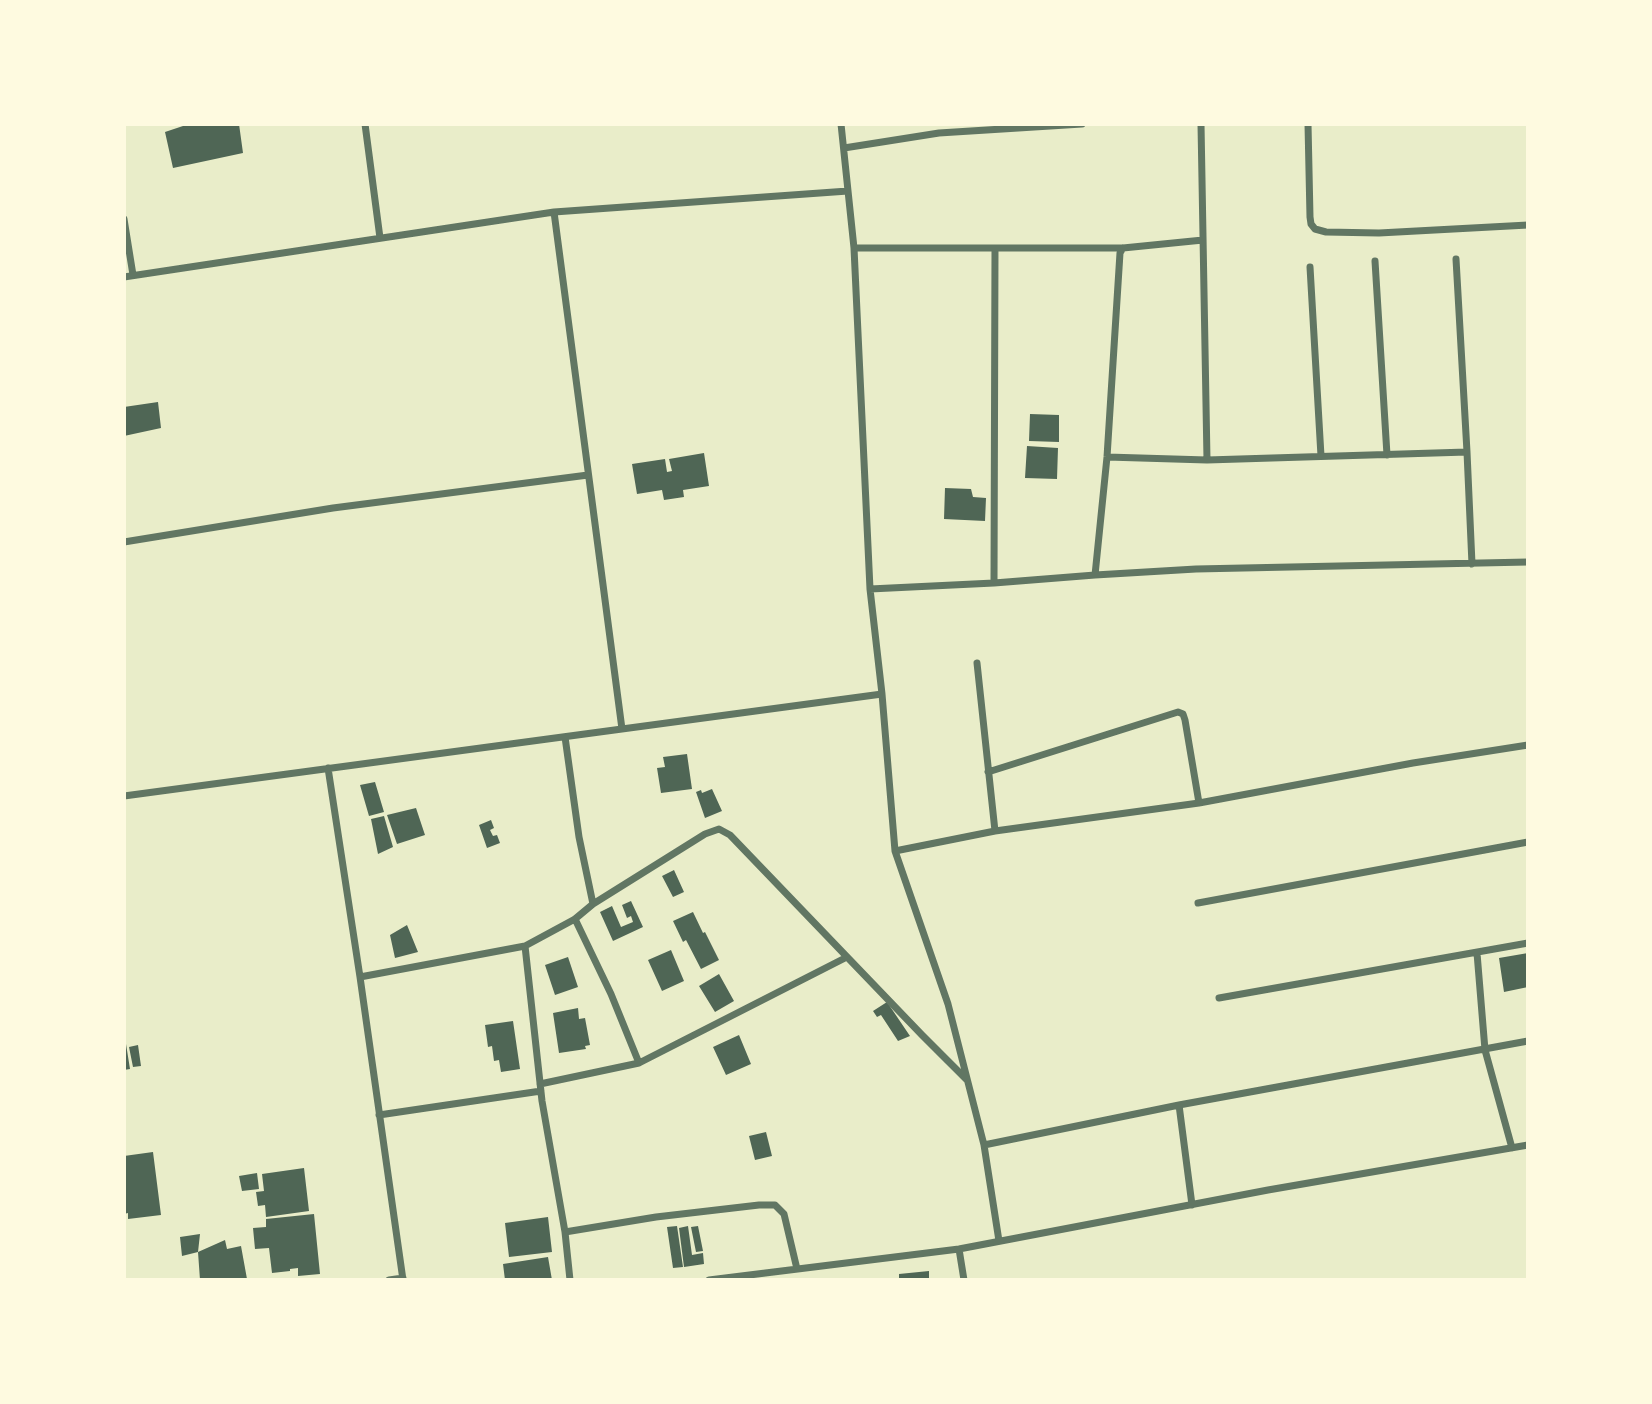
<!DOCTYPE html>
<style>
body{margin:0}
#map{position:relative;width:1652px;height:1404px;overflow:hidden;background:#e9edc9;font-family:"IBM Plex Sans",sans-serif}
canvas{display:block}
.frame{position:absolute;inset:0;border:126px solid #fefae0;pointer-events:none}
</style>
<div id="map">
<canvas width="1652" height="1404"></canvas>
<div class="frame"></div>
</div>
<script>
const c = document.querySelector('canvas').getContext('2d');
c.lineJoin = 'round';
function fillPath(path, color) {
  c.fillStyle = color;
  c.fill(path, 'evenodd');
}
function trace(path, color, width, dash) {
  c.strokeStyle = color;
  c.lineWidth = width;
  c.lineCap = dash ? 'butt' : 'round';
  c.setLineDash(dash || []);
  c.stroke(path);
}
const building = new Path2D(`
 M189,124H239L243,153L173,168L165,132Z
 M158,402L161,428L124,436V407Z
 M1030,414L1059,415V442L1029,441Z
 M1027,446L1058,448L1057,479L1025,478Z
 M704,453L709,486L683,490L684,497L664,500L662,490L637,494L632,464L665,459L667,472L672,471L669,459Z
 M945,488L971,489L973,497L986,498L985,521L944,519Z
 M687,754L692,789L661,793L657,768L665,767L663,757Z
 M375,782L384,812L369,816L360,785Z
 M712,789L722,811L705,818L696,792L701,790L702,793Z
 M416,808L425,835L397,844L387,815Z
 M384,816L393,847L378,854L371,819Z
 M491,820L494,828L490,830L493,836L497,835L500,843L487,848L479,825Z
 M674,870L684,892L673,897L662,876Z
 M631,901L643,927L613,941L600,912L612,906L621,927L633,922L631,916L627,918L622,905Z
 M693,912L703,933L705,932L719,960L701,969L686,940L683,942L673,921Z
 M407,925L418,952L395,958L390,935Z
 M671,950L684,981L662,991L648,960Z
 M1528,953V987L1504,992L1499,958Z
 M568,957L578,987L555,995L545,965Z
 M719,974L734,1001L715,1012L699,986Z
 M887,1002L910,1036L898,1041L881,1015L877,1017L873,1011Z
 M578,1008L579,1019L585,1018L590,1045L585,1046L586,1049L559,1053L553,1013Z
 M513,1021L520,1069L501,1072L499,1060L494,1061L492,1046L488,1047L485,1025Z
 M739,1035L751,1064L726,1075L713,1047Z
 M124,1044H126L130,1069L124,1070Z
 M138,1045L141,1066L133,1067L129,1047Z
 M766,1132L772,1156L755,1160L749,1136Z
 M153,1152L161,1215L128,1219V1213L124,1214V1156Z
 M304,1168L309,1211L266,1217L265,1205L258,1206L256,1192L264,1191L262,1174Z
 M257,1173L259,1189L242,1191L239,1176Z
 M314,1214L320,1274L298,1276V1268L290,1269V1271L272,1273L269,1248L255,1249L253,1228L266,1227V1219Z
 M548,1217L552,1252L509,1257L505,1223Z
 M677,1226L683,1267L673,1268L667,1227Z
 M688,1226L692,1255L703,1253L704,1264L684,1267L679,1228Z
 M698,1226L703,1251L696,1252L691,1227Z
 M200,1234L198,1252L225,1240L227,1249L241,1246L247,1279L200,1280L198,1252L182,1256L180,1237Z
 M548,1257L552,1280H505L503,1264Z
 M929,1271V1280H899V1274Z`);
const minor = new Path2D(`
 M365,124L380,238
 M841,124L854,248L870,589L882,694L895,851L948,1004L984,1145L999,1241
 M1201,124L1207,460
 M1308,124L1310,217L1311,224L1315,229L1326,232L1379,233L1528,225
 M844,148L939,133L1082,124
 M554,212L622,729
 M124,219L133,275
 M854,248H1123L1203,240
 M1456,259L1467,452L1472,564
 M1375,261L1387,455
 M1310,267L1321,456
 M124,277L554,212L848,191
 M1107,457L1207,460L1467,452
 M124,542L333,508L588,475
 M1095,575L1107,457L1120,253L1123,248
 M994,583L995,248
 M870,589L994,583L1095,575L1196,569L1528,562
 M977,663L995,831
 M565,737L579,837L593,904
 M328,768L360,977L403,1280
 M988,772L1178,712L1183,714L1185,720L1199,803
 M124,796L882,694
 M895,851L995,831L1199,803L1413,763L1528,745
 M1198,903L1528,842
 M575,919L611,994L639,1063
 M525,946L542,1101L565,1232L570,1280
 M1477,953L1485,1050L1512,1148
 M360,977L525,946L575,919L593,904L705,834L719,829L730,835L922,1035L967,1080
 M1219,998L1528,943
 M540,1084L639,1063L847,957
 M1179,1105L1192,1205
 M379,1115L541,1091
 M984,1145L1179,1105L1528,1041
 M565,1232L656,1217L759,1205H775L784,1214L797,1269
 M959,1249L964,1280
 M389,1280L403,1278
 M709,1280L959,1249L1268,1190L1528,1145`);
fillPath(building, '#4f6655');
trace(minor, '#617663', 7);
</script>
